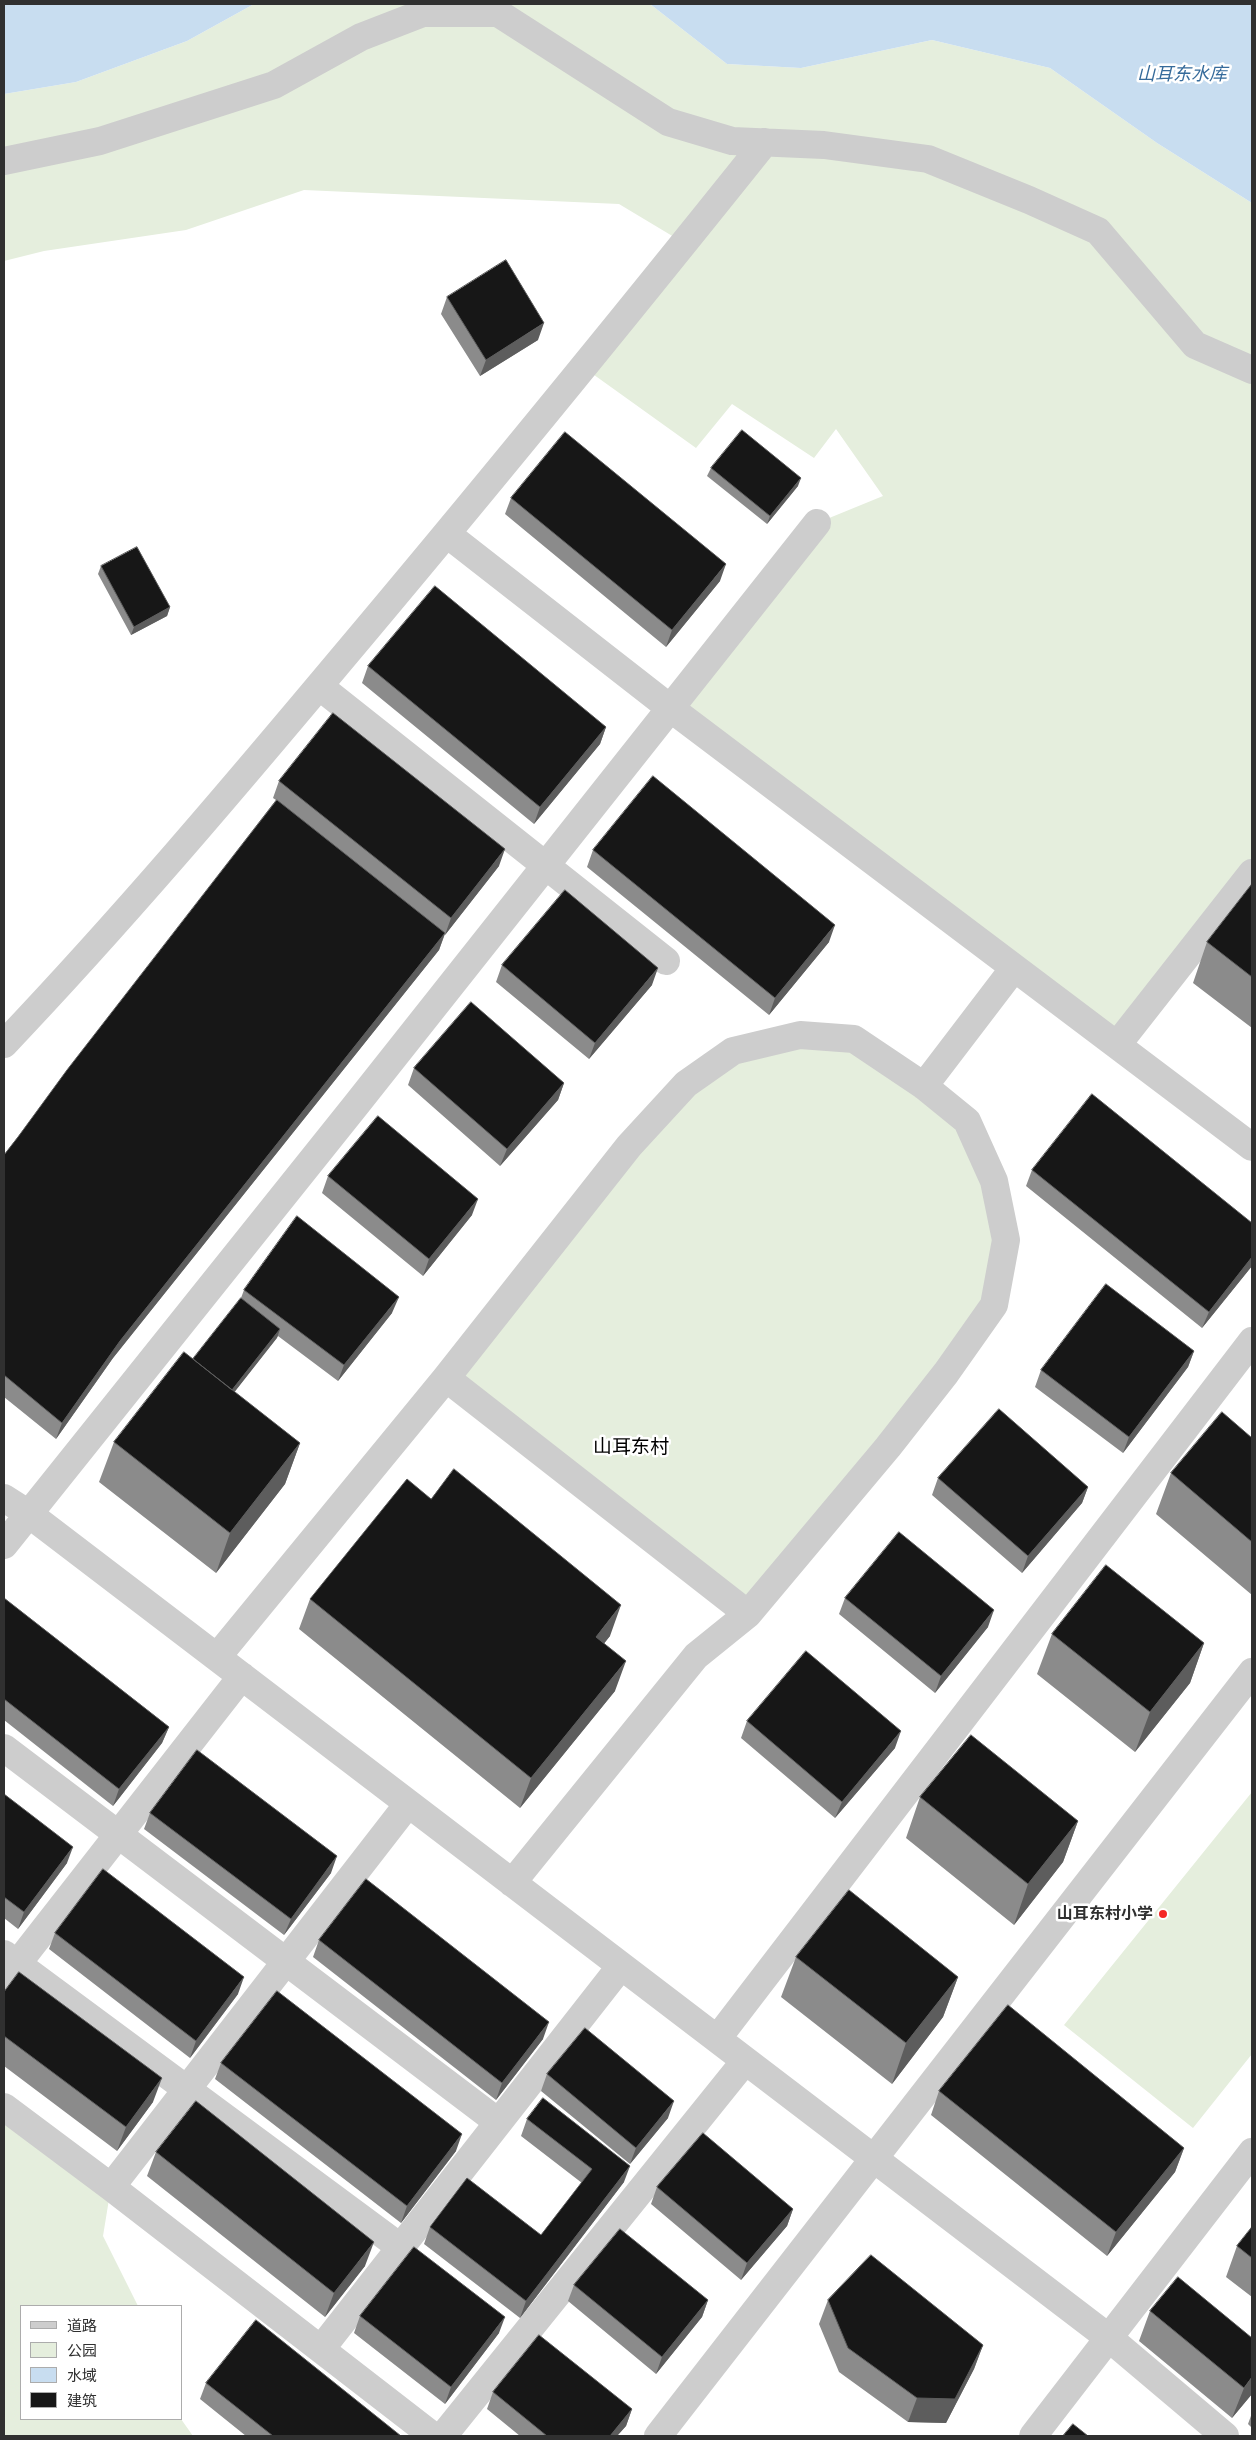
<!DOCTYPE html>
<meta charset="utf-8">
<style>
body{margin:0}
#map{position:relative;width:1256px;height:2440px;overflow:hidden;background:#fff;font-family:Karla,"Noto Sans SC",sans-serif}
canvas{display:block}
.frame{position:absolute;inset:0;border:5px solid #303030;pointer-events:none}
.legend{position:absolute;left:20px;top:2305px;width:162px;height:115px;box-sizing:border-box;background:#fff;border:1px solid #acacac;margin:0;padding:6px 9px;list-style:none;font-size:15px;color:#303030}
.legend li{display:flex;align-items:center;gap:10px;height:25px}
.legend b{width:25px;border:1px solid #acacac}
</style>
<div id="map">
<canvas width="1256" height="2440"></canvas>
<div class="frame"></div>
<ul class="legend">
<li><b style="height:6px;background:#cdcdcd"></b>道路</li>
<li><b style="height:14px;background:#e5eedd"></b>公园</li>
<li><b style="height:14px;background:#c8ddf0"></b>水域</li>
<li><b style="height:14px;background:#171717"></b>建筑</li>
</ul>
</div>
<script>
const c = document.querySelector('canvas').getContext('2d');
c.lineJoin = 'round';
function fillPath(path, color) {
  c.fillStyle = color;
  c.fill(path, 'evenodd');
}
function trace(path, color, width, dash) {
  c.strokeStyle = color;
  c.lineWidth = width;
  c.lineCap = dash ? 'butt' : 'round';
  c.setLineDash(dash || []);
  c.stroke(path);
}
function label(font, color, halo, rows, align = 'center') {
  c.font = font + ' Karla,"Noto Sans SC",sans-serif';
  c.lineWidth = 5;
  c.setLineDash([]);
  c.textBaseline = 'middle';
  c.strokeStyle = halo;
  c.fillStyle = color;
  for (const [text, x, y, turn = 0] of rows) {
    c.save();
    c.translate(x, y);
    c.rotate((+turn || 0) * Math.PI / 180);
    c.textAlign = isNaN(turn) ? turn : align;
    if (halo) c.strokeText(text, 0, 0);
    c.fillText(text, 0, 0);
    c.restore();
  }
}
const green = new Path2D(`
 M254,4H650L727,64L801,68L932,40L1050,68L1157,143L1252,203V873L1117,1045L670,708L817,523L883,496L836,429L814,458L732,404L696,448L583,367L684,243L619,204L304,190L186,230L44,251L4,261V94L76,82L187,41Z
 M854,1039L924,1086L994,1181V1305L748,1614L446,1378L629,1146L733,1051Z
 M1252,1792V2054L1193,2128L1064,2025Z
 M4,2107L111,2187L103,2236L138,2306H21V2419H181L193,2436H4Z`);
const water = new Path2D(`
 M4,4H254L187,41L76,82L4,94Z
 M650,4H1252V203L1157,143L1050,68L932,40L801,68L727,64Z`);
const minor = new Path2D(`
 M4,161L100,141L274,85L361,37L423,13H498L668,122L732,141L824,145L928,159L1029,200L1098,231L1195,345L1252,370
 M447,534L670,708L1252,1147
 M319,686L666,961
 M4,1044C121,921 231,791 340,661C484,490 625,317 765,142
 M1117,1045L1252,873
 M924,1086L1014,968
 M446,1378L748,1614
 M4,1498L29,1514L1109,2338L1225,2436
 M4,1545L356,1105L817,523
 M217,1657L446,1378L629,1146L686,1084L733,1051L800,1035L854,1039L924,1086L967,1121L994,1181L1006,1240L994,1305L946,1373L888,1447L748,1614L696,1656L512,1883
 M4,1748L498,2122
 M4,1954L400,2247
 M4,1981L242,1676
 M717,2039L1252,1341
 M4,2107L111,2187L433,2436
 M111,2187L408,1804
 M321,2349L621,1966
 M443,2436L745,2061
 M658,2436L1252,1672
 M1033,2436L1252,2152`);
const wall = new Path2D(`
 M447,297L538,340L480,376L441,314Z
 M711,468L798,486L767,524L707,476Z
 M511,498L720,581L666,647L505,514Z
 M101,566L170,607L167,616L131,635L98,574Z
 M368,666L606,727L600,744L534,824L362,683Z
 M279,781L499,866L445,935V934L439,950L113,1358L56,1439L4,1397V1155L276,800L273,798Z
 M593,850L829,942L769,1015L587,867Z
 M1252,884V1028L1193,983L1207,942Z
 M502,965L652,985L589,1059L496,982Z
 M414,1068L564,1083L558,1100L500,1166L408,1085Z
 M1032,1170L1252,1223V1266L1202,1328L1026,1186Z
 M328,1176L472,1215L423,1276L322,1193Z
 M244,1290L392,1313L338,1381L278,1336L234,1392L300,1443L285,1484L216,1573L99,1482L114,1442L193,1359L241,1298Z
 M1194,1351L1188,1367L1123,1453L1035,1387L1041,1370Z
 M1252,1438V1595L1156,1514L1171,1473Z
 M938,1478L1088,1487L1082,1503L1022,1573L932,1495Z
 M431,1499L610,1636L604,1643L615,1691L520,1808L299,1629L310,1599Z
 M4,1598L169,1727L162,1743L113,1806L4,1720Z
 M845,1598L988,1627L935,1693L839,1614Z
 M1052,1634L1204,1643L1190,1683L1135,1752L1037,1674Z
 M747,1721L895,1748L835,1818L741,1738Z
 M4,1794L67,1863L18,1929L4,1918Z
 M920,1797L1078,1821L1063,1862L1014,1925L906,1838Z
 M150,1813L331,1873L284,1935L144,1829Z
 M55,1933L238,1994L190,2058L49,1949Z
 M319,1940L543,2039L496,2100L313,1957Z
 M796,1957L958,1977L943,2017L892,2084L781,1997Z
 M4,1992L153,2102L117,2151L4,2066Z
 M221,2063L456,2151L401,2223L215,2079Z
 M547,2074L668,2118L630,2164L541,2091Z
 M939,2091L1184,2148L1175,2172L1107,2256L931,2115Z
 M527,2119L624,2182L520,2318L424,2244L430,2227L541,2235L582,2183L521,2136Z
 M156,2152L365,2266L325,2317L147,2176Z
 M657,2187L793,2209L787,2226L741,2280L651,2204Z
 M1252,2227V2297L1226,2277L1237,2246Z
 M574,2285L708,2300L702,2317L656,2374L568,2301Z
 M828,2300L983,2345L974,2369L946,2423L908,2422L839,2372L819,2324Z
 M1150,2311L1252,2394L1232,2418L1139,2341Z
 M360,2316L499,2333L445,2404L354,2333Z
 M206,2383L401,2436H246L200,2399Z
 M493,2392L632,2409L626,2426L617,2436H520L487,2409Z
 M1252,2413V2428L1248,2424Z`);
const shadedWall = new Path2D(`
 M544,323L538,340L480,376L486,360Z
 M801,478L798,486L767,524L770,516Z
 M726,564L720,581L666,647L672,630Z
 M170,607L167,616L131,635L134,627Z
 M606,727L600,744L534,824L540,807Z
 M505,849L499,866L445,935L451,918Z
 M835,925L829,942L769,1015L775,998Z
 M445,933L439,950L113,1358L56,1439L62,1423L120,1341Z
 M658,968L652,985L589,1059L595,1043Z
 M564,1083L558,1100L500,1166L507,1149Z
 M478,1199L472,1215L423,1276L429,1259Z
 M1252,1257V1266L1202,1328L1209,1312Z
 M399,1297L392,1313L338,1381L344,1365Z
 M280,1329L277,1338L222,1408L225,1399Z
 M1194,1351L1188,1367L1123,1453L1129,1437Z
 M300,1443L285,1484L216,1573L230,1533Z
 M1088,1487L1082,1503L1022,1573L1028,1556Z
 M621,1605L610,1636L585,1668L596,1637Z
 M994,1610L988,1627L935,1693L941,1676Z
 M1204,1643L1190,1683L1135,1752L1150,1712Z
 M626,1661L615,1691L520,1808L531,1778Z
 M169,1727L162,1743L113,1806L119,1789Z
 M901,1731L895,1748L835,1818L842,1802Z
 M1078,1821L1063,1862L1014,1925L1028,1884Z
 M73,1847L67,1863L18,1929L24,1912Z
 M337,1856L331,1873L284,1935L291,1919Z
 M244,1977L238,1994L190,2058L196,2041Z
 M958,1977L943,2017L892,2084L906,2043Z
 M549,2022L543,2039L496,2100L502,2083Z
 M162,2078L153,2102L117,2151L126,2127Z
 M674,2101L668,2118L630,2164L636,2148Z
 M462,2134L456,2151L401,2223L407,2206Z
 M1184,2148L1175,2172L1107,2256L1116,2232Z
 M630,2166L624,2182L520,2318L526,2301Z
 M793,2209L787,2226L741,2280L747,2263Z
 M374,2242L365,2266L325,2317L334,2293Z
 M708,2300L702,2317L656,2374L662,2357Z
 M505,2317L499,2333L445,2404L451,2387Z
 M983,2345L974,2369L946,2423L908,2422L917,2398Z
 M1252,2377V2394L1232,2418L1244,2388Z
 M632,2409L626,2426L617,2436H610Z`);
const building = new Path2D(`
 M506,260L544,323L486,360L447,297Z
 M742,430L801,478L770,516L711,468Z
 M565,432L726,564L672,630L511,498Z
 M137,547L170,607L134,627L101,566Z
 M435,586L606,727L540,807L368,666Z
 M333,713L505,849L451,918L279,781Z
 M653,776L835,925L775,998L593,850Z
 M277,800L445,933L120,1341L62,1423L4,1375V1155L18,1137L67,1070Z
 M1252,884V977L1207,942Z
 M565,890L658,968L595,1043L502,965Z
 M471,1002L564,1083L507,1149L414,1068Z
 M1092,1094L1252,1223V1257L1209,1312L1032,1170Z
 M378,1116L478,1199L429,1259L328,1176Z
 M297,1216L399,1297L344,1365L244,1290Z
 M1106,1284L1194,1351L1129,1437L1041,1370Z
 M241,1298L280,1329L232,1390L193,1359Z
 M184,1352L300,1443L230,1533L114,1442Z
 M999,1409L1088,1487L1028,1556L938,1478Z
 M1222,1412L1252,1438V1542L1171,1473Z
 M454,1469L621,1605L596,1637L626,1661L531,1778L310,1599L407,1479L431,1499Z
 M899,1532L994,1610L941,1676L845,1598Z
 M1106,1565L1204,1643L1150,1712L1052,1634Z
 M4,1598L169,1727L119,1789L4,1699Z
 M806,1651L901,1731L842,1802L747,1721Z
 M971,1735L1078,1821L1028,1884L920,1797Z
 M197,1750L337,1856L291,1919L150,1813Z
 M4,1794L73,1847L24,1912L4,1897Z
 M103,1869L244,1977L196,2041L55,1933Z
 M366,1879L549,2022L502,2083L319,1940Z
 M849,1890L958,1977L906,2043L796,1957Z
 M19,1972L162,2078L126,2127L4,2036V1992Z
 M277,1991L462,2134L407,2206L221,2063Z
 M1008,2005L1184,2148L1116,2232L939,2091Z
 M585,2028L674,2101L636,2148L547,2074Z
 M543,2098L630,2166L526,2301L430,2227L467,2178L541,2235L592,2169L527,2119Z
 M196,2101L374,2242L334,2293L156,2152Z
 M703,2133L793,2209L747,2263L657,2187Z
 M1252,2227V2258L1237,2246Z
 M620,2229L708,2300L662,2357L574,2285Z
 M414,2247L505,2317L451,2387L360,2316Z
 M871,2255L983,2345L955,2399L917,2398L848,2348L828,2300Z
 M1178,2277L1252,2338V2377L1244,2388L1150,2311Z
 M256,2320L401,2436H273L206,2383Z
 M539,2335L632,2409L610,2436H547L493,2392Z
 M1073,2424L1088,2436H1063Z`);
const markers = [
 [1163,1914,5,"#f52725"]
];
const poiNames = [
 ["山耳东村小学",1153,1914]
];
const waterNames = [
 ["山耳东水库",1182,75]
];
const quarterNames = [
 ["山耳东村",631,1448]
];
fillPath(green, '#e5eedd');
fillPath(water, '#c8ddf0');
trace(minor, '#cdcdcd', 28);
fillPath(wall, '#8b8b8b');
fillPath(shadedWall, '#5d5d5d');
fillPath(building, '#171717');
trace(building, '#5d5d5d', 1);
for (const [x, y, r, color] of markers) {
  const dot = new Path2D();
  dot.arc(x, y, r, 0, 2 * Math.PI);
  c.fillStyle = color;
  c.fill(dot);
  trace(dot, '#fff', 2);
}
label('bold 16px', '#303030', '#fff', poiNames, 'right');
label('italic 18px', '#366b9b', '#fff', waterNames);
label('19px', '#000', '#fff', quarterNames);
</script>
